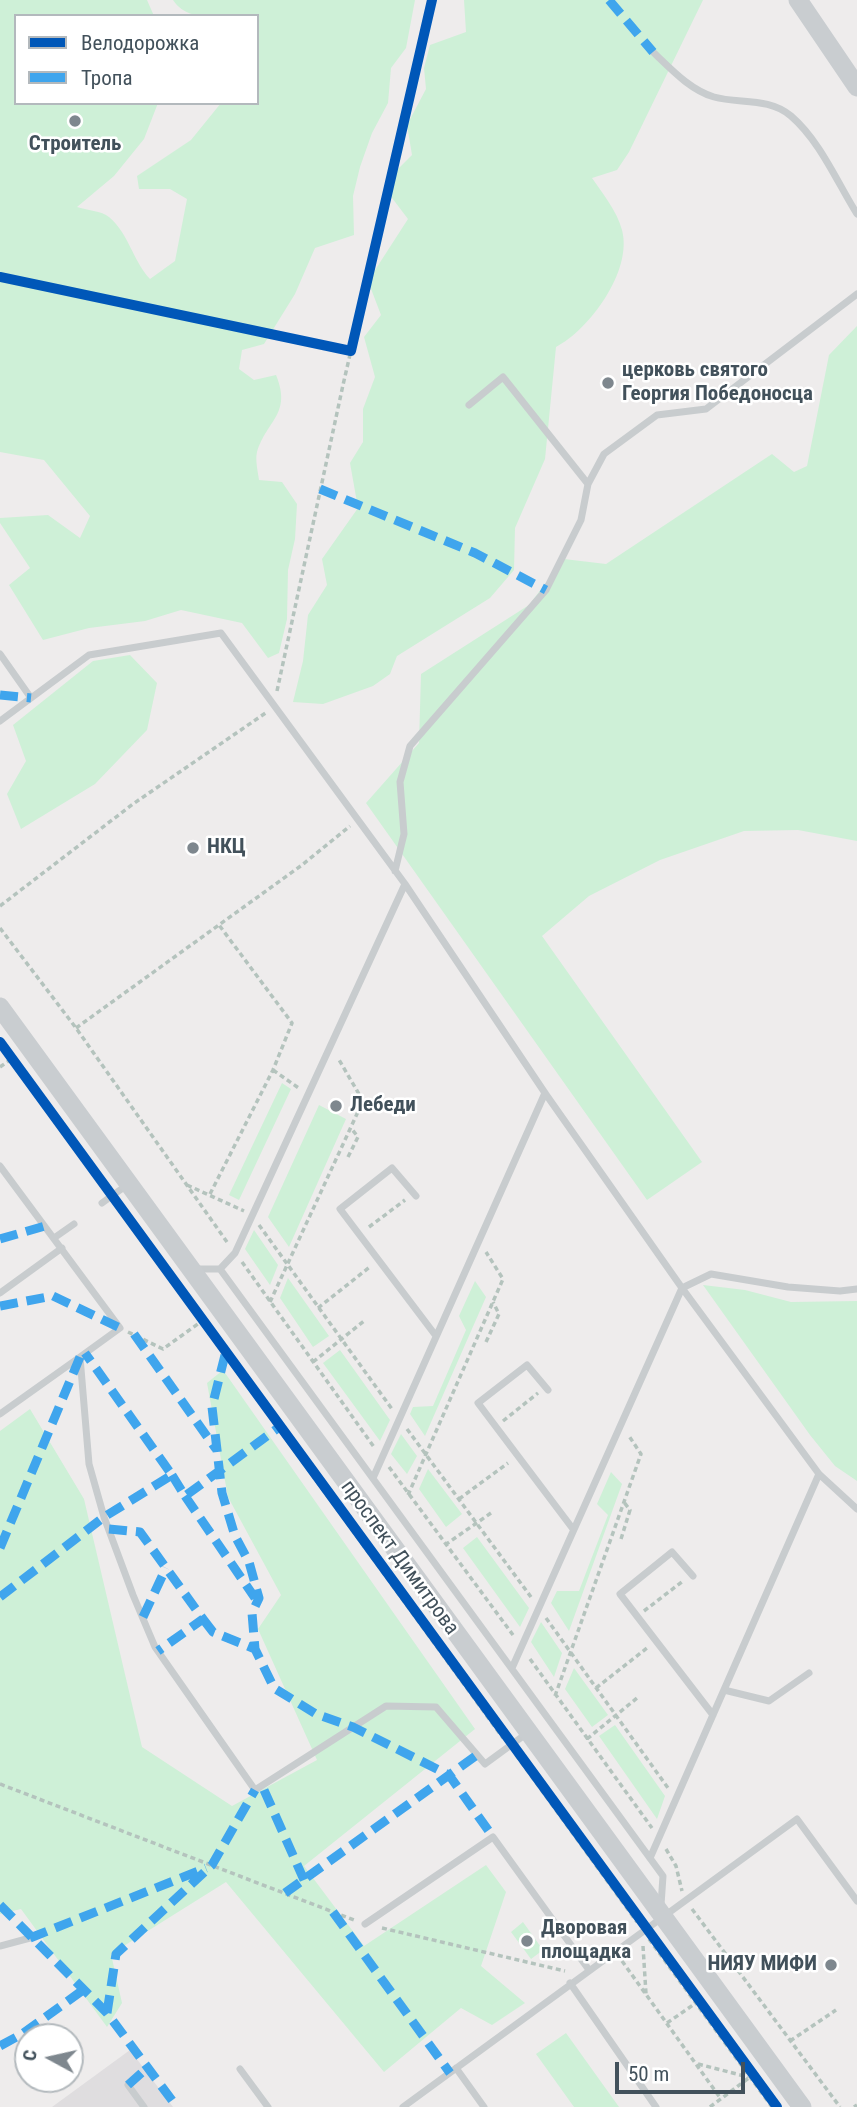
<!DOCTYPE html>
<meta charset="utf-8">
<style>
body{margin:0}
#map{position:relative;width:857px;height:2107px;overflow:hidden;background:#eeecec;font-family:"Roboto Condensed",sans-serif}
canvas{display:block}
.legend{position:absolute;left:14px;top:14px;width:245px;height:91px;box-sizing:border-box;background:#fff;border:2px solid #b3b9bd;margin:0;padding:9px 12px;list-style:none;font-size:21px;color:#42515b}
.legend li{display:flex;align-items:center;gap:14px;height:35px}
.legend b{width:35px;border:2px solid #b3b9bd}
.north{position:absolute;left:14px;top:2023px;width:70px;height:70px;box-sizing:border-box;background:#fff;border:2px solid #b3b9bd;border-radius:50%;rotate:278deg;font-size:19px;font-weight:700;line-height:28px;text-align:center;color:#42515b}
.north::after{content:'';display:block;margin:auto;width:24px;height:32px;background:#7e878e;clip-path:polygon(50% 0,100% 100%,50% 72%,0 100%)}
.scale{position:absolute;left:615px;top:2062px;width:130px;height:32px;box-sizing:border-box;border:4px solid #42515b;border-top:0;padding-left:9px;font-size:21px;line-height:24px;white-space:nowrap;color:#42515b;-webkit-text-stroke:5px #fff;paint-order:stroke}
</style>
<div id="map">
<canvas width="857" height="2107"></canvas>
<ul class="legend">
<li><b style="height:9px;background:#0057b8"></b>Велодорожка</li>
<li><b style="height:9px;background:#3fa5ed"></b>Тропа</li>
</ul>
<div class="north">С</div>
<div class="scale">50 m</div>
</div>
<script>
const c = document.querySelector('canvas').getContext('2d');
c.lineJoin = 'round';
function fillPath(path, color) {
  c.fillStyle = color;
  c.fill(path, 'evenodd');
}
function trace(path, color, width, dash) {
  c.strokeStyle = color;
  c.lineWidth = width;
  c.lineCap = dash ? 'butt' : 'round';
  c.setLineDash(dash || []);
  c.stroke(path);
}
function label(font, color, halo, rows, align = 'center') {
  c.font = font + ' "Roboto Condensed",sans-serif';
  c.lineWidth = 5;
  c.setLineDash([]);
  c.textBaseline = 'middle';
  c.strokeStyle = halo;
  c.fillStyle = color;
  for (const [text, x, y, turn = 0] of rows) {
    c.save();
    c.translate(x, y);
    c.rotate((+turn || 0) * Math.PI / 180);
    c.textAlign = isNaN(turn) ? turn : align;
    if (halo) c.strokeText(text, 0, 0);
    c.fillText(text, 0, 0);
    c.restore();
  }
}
const education = new Path2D(`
 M130,2050L173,2107H52Z`);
const green = new Path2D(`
 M0,0H147L154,16H16V103H158L144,139L114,176L77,207C86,210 102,211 109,217C129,234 133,261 150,279L175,261L187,199L170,189H139L137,176L191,140L221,103H257V16C230,16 189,25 173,0H415L406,48L391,68L388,103L372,133L360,167L353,196L354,235L315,248L295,294L264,344L242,350L239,369L254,380L276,375C292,414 267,420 257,452C255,460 258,472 259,480L282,482L297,504L295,539L288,570L287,619L279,653L268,658L242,623L181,610L145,621L89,628L43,640L9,585L30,568L0,523V518L48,515L80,538L90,516L44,460L0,452Z
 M464,0H703L629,152L617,170L592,178C603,194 617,211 622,230C633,271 589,330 556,347L545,459L515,528L514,570L490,598L397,656L390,674L373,686L323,704L293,702L303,661L308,615L327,585L322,559L358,508L350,463L363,442V409L375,377L364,337L381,315L368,281L408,219L386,190L395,172L412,155L407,125L426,89L424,68L430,45L466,32Z
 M857,326V841L798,830L744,831L660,860L589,896L542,936L702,1162L647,1200L366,803L419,743L421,674L529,605L564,559L606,564L772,454L794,472L807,466L829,355Z
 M130,655L157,683L147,730L95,784L21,829L7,794L26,761L13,725L93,661Z
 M282,1083L291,1089L239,1200L229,1195Z
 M319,1105L346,1119L289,1247L268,1217Z
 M254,1230L278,1265L270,1285L245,1249Z
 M288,1278L329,1336L313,1347L280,1298Z
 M475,1281L486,1297L425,1436L410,1414L413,1407L433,1406L466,1330L459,1316Z
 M703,1285L745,1290L791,1302L857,1301V1481L835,1466L810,1435Z
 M340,1350L390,1420L380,1441L323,1363Z
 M223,1370L475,1729L304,1866L364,1946L486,1865L506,1892L481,1966L525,2003L492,2025L461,2008L384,2072L226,1882L111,1954L122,2003L107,2027L21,1909L0,1914V1431L30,1409L84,1499L142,1747L232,1806L317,1760L258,1629L281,1595L228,1497L207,1383Z
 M401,1434L417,1456L407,1474L391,1454Z
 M428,1469L462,1514L446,1527L419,1489Z
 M611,1472L622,1484L569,1631L551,1603L557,1591H579L608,1515L597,1504Z
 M477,1537L529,1608L520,1627L463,1548Z
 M541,1622L562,1653L554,1677L531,1642Z
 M574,1668L608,1715L592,1727L565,1689Z
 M615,1725L665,1796L657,1819L599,1736Z
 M523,1922L543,1950L531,1959L511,1932Z
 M566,2033L619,2107H574L536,2054Z`);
const path = new Path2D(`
 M0,277L351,351
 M277,691L343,385L432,0
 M0,906L133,804L267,712
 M0,928L76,1028L227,1242
 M76,1028L302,865L350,826
 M0,1045L104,1188
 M0,1067L10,1060
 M273,1070L300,1089
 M348,1157L358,1137L351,1128
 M187,1185L244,1211
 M210,1194L273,1070L292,1023L219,925
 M117,1206L503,1738
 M259,1225L392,1409
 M369,1227L405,1200
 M242,1262L374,1447
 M270,1302L363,1101L338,1058
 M318,1308L371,1266
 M128,1332L163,1349L202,1321
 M486,1342L499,1314L493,1302
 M313,1362L364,1321
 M503,1421L538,1393
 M407,1429L531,1597
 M389,1467L513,1635
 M408,1495L503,1279L486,1252
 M459,1499L508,1463
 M621,1539L630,1510L623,1501
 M445,1545L491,1513
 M644,1611L683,1581
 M546,1618L668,1788
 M530,1659L652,1828
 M596,1688L647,1648
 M555,1696L641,1454L629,1436
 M587,1739L637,1698
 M516,1755L637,1922
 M0,1784L354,1920
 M666,1849L676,1866L682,1891
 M692,1909L840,2107
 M382,1928L565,1971
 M649,1939L772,2107
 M643,1946L646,1994
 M622,1961L721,2099
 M667,2023L696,2003
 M790,2041L836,2010
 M698,2064L748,2077
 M710,2107L750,2077
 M854,2107L857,2105`);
const service = new Path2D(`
 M653,52C671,69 690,90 714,97C739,104 769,97 791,116C820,141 837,182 857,214
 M469,405L503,377L588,484
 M0,654L31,698
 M0,721L89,655L221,633L405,884L545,1093L682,1288L819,1474L857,1509
 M395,871L404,834L400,782L410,746L546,590L581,520L588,484L604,454L657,415L706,409L857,294
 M0,1166L120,1328L80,1357L89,1464L104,1517L133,1595L155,1647L255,1790L386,1706L436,1707L485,1764L526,1734
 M416,1196L392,1168L340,1209L436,1336
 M102,1203L127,1185
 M54,1238L74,1224
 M196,1269H220L663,1876L661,1905
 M220,1269L235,1253L405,884
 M0,1293L62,1248
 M548,1390L527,1365L478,1403L573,1529
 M0,1414L80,1357
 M373,1478L545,1093
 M693,1576L672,1552L620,1594L713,1715
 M512,1668L682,1288L711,1274L788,1287L840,1291L857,1289
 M724,1690L769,1701L809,1673
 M650,1858L819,1474
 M365,1924L493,1837L589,1970
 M0,1946L30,1938
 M570,1983L656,2107
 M456,2068L484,2107
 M240,2069L268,2107
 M128,2085L144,2107
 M403,2107L797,1819L857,1901`);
const secondary = new Path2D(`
 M798,0L857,87
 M0,1007L802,2107`);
const quiet = new Path2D(`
 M609,0L653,52
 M320,489L475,553L546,590
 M0,695L31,698
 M0,1239L45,1226
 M0,1306L53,1296L120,1328
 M134,1334L216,1449
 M225,1355L212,1407L222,1493L235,1536L249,1562L259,1598L252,1613L255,1649L274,1688L316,1714L353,1727L449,1775L493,1837
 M172,1475L185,1496L278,1428
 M185,1496L255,1598
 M109,1529L140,1532L203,1619L158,1651
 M0,1548L80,1357
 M0,1597L104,1517L172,1475L85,1353
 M143,1617L166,1568
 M203,1619L213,1632L255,1649
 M264,1790L304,1880
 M285,1893L477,1755
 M0,1905L107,2013L177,2107
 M333,1912L450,2073
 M30,1938L206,1868
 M107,2013L116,1954L212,1865L255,1790
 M0,2046L22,2034L83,1990
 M128,2085L147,2068`);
const cycleway = new Path2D(`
 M0,277L351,351L432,0
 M0,1042L777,2107`);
const markers = [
 [75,121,7,"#7e878e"],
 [608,383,7,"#7e878e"],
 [193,848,7,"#7e878e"],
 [336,1106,7,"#7e878e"],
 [527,1941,7,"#7e878e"],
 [831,1965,7,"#7e878e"]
];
const poiNames = [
 ["Строитель",75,145,"center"],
 ["церковь святого",622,371],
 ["Георгия Победоносца",622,395],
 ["НКЦ",207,848],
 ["Лебеди",350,1106],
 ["Дворовая",541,1929],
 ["площадка",541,1953],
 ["НИЯУ МИФИ",817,1965,"right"]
];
const streetNames = [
 ["проспект Димитрова",399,1558,54]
];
fillPath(education, '#dfdddf');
fillPath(green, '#cef0d7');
trace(path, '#b4c3bd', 3.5, [5, 3.5]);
trace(service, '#c8ccce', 7);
trace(secondary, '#c9cdd0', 19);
trace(quiet, '#3fa5ed', 9, [18, 9]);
trace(cycleway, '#0057b8', 10);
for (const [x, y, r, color] of markers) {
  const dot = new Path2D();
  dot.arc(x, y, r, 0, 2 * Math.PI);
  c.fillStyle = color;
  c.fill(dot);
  trace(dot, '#fff', 2.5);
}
label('bold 21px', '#42515b', '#fff', poiNames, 'left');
label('21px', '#42515b', '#fff', streetNames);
</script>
